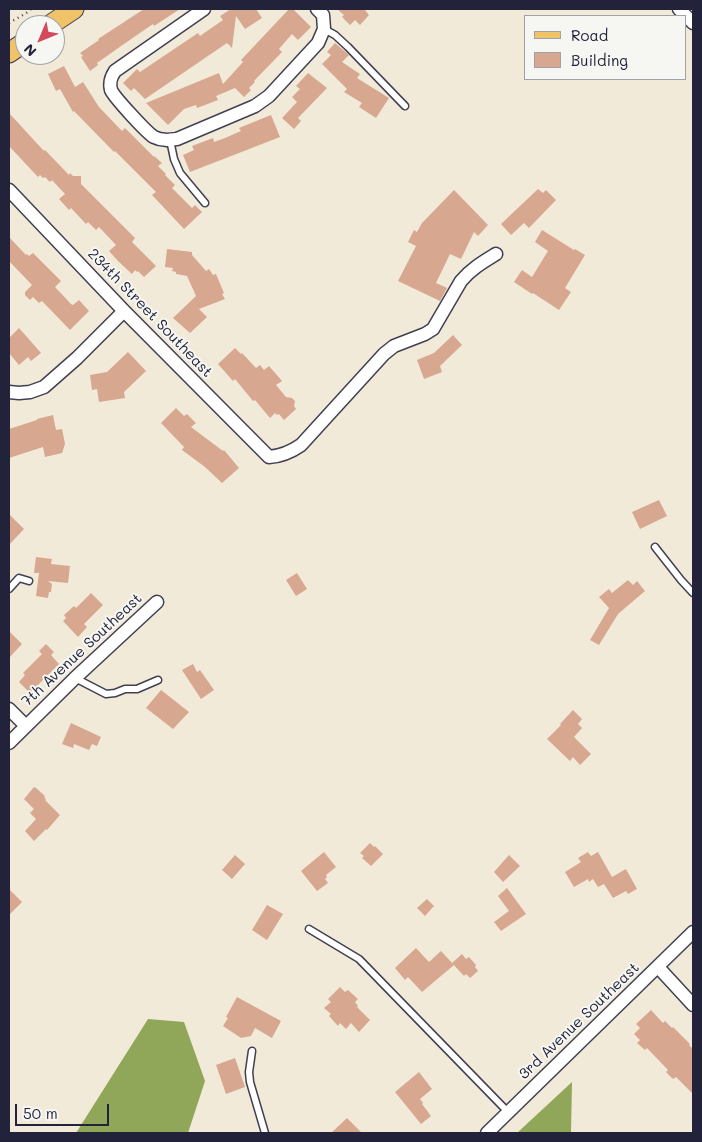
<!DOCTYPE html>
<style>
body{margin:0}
#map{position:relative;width:702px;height:1142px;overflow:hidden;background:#f2ead8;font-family:Mali,sans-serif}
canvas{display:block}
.frame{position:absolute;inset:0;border:10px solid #22223b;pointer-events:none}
.legend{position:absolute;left:524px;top:15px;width:162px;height:65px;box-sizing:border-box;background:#f6f6f2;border:1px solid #a1a1a9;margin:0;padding:6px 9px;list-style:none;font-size:15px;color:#22223b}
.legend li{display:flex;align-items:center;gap:10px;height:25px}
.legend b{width:25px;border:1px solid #a1a1a9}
.north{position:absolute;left:15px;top:15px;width:50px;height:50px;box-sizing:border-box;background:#f6f6f2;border:1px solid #a1a1a9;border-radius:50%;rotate:225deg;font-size:14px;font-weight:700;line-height:20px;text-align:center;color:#22223b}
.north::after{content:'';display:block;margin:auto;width:18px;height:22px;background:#d1495b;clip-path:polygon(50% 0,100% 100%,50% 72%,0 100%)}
.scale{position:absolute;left:15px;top:1104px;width:94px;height:22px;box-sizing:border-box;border:2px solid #22223b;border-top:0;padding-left:6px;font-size:15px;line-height:18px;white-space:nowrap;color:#22223b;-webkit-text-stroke:4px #f6f6f2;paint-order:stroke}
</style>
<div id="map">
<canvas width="702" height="1142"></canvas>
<div class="frame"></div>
<ul class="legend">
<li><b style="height:6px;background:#f1c369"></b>Road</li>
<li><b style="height:14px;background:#d7a790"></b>Building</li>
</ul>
<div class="north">N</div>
<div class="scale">50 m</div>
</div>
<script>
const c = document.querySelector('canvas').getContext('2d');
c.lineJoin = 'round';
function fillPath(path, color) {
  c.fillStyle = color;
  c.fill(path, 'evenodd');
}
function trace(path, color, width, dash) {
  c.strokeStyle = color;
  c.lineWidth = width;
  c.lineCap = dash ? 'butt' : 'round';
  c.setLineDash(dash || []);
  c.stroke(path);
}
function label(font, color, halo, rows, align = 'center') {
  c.font = font + ' Mali,sans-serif';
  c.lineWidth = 4;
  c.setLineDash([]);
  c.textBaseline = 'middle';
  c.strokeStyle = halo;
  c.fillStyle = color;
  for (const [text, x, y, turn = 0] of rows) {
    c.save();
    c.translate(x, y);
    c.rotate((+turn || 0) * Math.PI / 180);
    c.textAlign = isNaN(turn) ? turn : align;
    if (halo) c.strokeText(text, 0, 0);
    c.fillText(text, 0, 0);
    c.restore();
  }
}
const forest = new Path2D(`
 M148,1019L184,1022L205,1081L188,1133H76Z
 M572,1082L571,1133H517Z`);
const building = new Path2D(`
 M144,9H180L154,26L153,24L124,44L97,63L98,65L90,71L81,57L83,56L80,53L99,40L98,39Z
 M231,9H256L262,18L245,29L236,16L232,48L227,43L145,99L134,88L131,91L123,83L137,69L140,72L198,33L200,36L223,20L220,16Z
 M289,9H293L311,27L298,40L292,34L279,49L282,52L254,81L255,82L249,88L251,90L244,97L235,88L216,96L218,100L197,108L196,105L184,109L168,125L146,103L219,73L223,84L243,62L241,60Z
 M337,9H366L365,10L369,15L360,25L355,20L350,25L342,17L344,15Z
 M335,43L349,55L342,62L360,74L357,78L389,98L376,118L359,107L362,103L344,92L347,89L322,64L331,55L327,52Z
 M64,66L75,87L83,82L99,107L122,131L125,128L154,157V156L162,163L158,166L166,174L165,175L175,185L172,188L192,208L195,205L202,212L184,229L152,195L156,192L115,151L114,152L74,111L73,112L60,89L56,91L48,74Z
 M308,73L327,88L298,118L301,121L294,129L282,118L297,102L292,97L300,89L296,86Z
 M9,113L44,151L45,150L69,175L70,173L73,176H81V184L135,238L132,242L156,266L144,277L138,271L137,272L135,270L132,274L118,261L109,251L116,245L99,227L96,230L88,222L86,224L71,208L69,210L59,199L65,194L52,180L50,182L45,177L43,178L40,175L38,177L9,146Z
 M271,115L280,137L190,172L183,155L194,150L192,146L213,138L214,142L225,138L241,131L239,128Z
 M538,189L543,193L546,190L556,200L529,228L524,223L511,235L501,224Z
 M454,190L488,225L478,236L474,232L461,259L450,254L436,283L447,288L440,301L398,281L416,246L408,242L414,230L417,232L422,223Z
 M542,230L574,250L575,249L585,255L565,288L571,292L559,310L533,293L532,294L514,282L522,270L532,277L548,251L535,242Z
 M9,237L26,255L27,254L29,256L33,253L61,281L55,287L71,304L73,305L79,300L89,311L70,330L42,301L39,303L33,297L30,300L25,295V292L32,285L9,261Z
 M167,249L192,252V255L206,271L209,269L213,275L216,274L224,293L222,294L225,299L199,309L207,317L190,333L173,318L196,296L187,276L176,274V272L172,271L173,268L165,267Z
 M19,328L41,353L31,361L28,357L19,365L9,353V338Z
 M453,335L462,345L440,366L442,372L424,379L417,360L434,353Z
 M235,348L241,354L242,353L256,368L260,365L264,370L269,366L282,381L276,385L286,397L292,398L295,401L294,406L296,409L284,420L279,414L277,415L275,413L270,418L255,400L253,401L235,379L233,381L218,364Z
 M128,352L146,371L124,392L125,398L99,402L97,389L92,390L90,375L107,372Z
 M176,408L184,416L187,414L196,423L191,427L223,451L224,450L239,468L222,483L205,467L182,450L184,447L161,423Z
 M53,415L56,430L62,429L65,444L62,453L45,457L43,447L9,458V429L37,420V419Z
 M659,500L667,516L640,529L632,512Z
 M9,514L24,529L9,545Z
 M36,557L52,559L51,564L70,566L68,583L48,581L52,584L51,592H49L48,598L36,596L39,573H34Z
 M297,573L307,589L296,596L286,580Z
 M628,580L633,585L637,581L645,591L618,614L599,645L590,640L609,608L599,597L609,589L612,593Z
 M91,593L103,605L84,624L87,627L78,637L63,621L66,618L64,615L74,606L76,608Z
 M9,631L22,644L9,658Z
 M46,644L54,652L51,655L59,664L30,693L19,682L25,675L23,673L42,654L39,651Z
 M193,664L197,672L200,670L214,690L201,699L182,670Z
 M161,690L189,712L173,729L146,708Z
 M573,710L582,719L578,724L582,728L574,737L591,754L580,765L573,757L570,761L547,739L561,725L560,724Z
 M71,723L101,737L97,746L92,744L89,750L74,744L73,748L62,744Z
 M34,787L36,788L45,796L44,797L46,799L45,800L60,815L47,830L46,829L34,841L25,831L36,819L30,813L34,809L24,799Z
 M370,843L374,847L375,846L383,854L371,866L362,858L364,856L360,853Z
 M324,852L336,867L326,875L327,877L325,879L328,883L317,891L301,871Z
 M588,852L591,856L598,852L612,877L626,869L637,889L628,894L626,891L613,898L604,884L598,887L593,879L589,882L588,879L574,887L565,872L581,862L578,858Z
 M235,855L245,864L232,879L222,870Z
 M509,855L520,866L503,882L494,872Z
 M507,888L526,914L501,931L494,922L509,911L498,896Z
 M9,889L22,902L9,915Z
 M427,899L434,906L425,916L417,908Z
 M267,905L283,914L267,940L252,930Z
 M416,948L429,962L441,951L454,965L422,992L408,977L405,980L395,968Z
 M462,954L466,959L469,957L476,965L475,967L478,971L470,978L466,974L464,976L452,963Z
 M340,987L345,992L348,990L358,999L355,1002L358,1006L357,1007L370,1020L359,1032L351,1023L346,1029L340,1023L338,1026L329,1016L331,1014L324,1008L331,1002L328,999Z
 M237,997L281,1021L272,1038L255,1028L251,1036L241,1038L223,1026L228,1018L226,1017Z
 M651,1010L663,1023L665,1021L672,1028L673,1027L690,1044L689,1045L693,1049V1094L676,1077L673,1079L666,1072L668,1070L647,1048L645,1050L637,1043L640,1040L634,1034L640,1028L636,1024Z
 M235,1058L245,1087L226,1094L216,1065Z
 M419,1072L432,1089L420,1099L423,1103L422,1104L431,1116L421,1124L395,1092Z
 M347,1118L362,1133H331Z`);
const path = new Path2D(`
 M9,23L28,12L31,9`);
const lane = new Path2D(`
 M324,29L335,35L348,47L405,106
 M170,140L174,159L180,173L205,203
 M655,547L681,580L693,593
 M9,589L19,578L29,581
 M75,678L106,694L115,693L125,689H137L158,680
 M309,929L359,959L508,1112
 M252,1051L249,1072L250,1082L265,1133`);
const street = new Path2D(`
 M204,9L115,71C111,77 109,82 111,90C114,97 147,133 154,137C162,141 169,140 177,139L255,106L269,96L318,43L324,29L323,15L317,9
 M679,9L693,23
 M9,190L124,311L269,457C282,456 291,452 301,445L384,354L394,346L425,334L433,329L461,281C471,269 483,262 496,254
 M9,392L19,393L30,392L44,387L77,358L124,311
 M9,709L26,726
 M9,743L75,678L157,602
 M658,967L693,1005
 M487,1133L693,932`);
const primary = new Path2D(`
 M50,25L74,9
 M9,53L25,42`);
const streetNames = [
 ["234th Street Southeast",150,313,46],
 ["7th Avenue Southeast",82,650,-43],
 ["3rd Avenue Southeast",579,1021,-44]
];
fillPath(forest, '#90a759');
fillPath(building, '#d7a790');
trace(lane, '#414053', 9);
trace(street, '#414053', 15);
trace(primary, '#414053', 21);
trace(path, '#414053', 2.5, [1, 4]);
trace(lane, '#fff', 6);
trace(street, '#fff', 12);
trace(primary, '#f1c369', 19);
label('15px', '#22223b', '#f6f6f2', streetNames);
</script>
